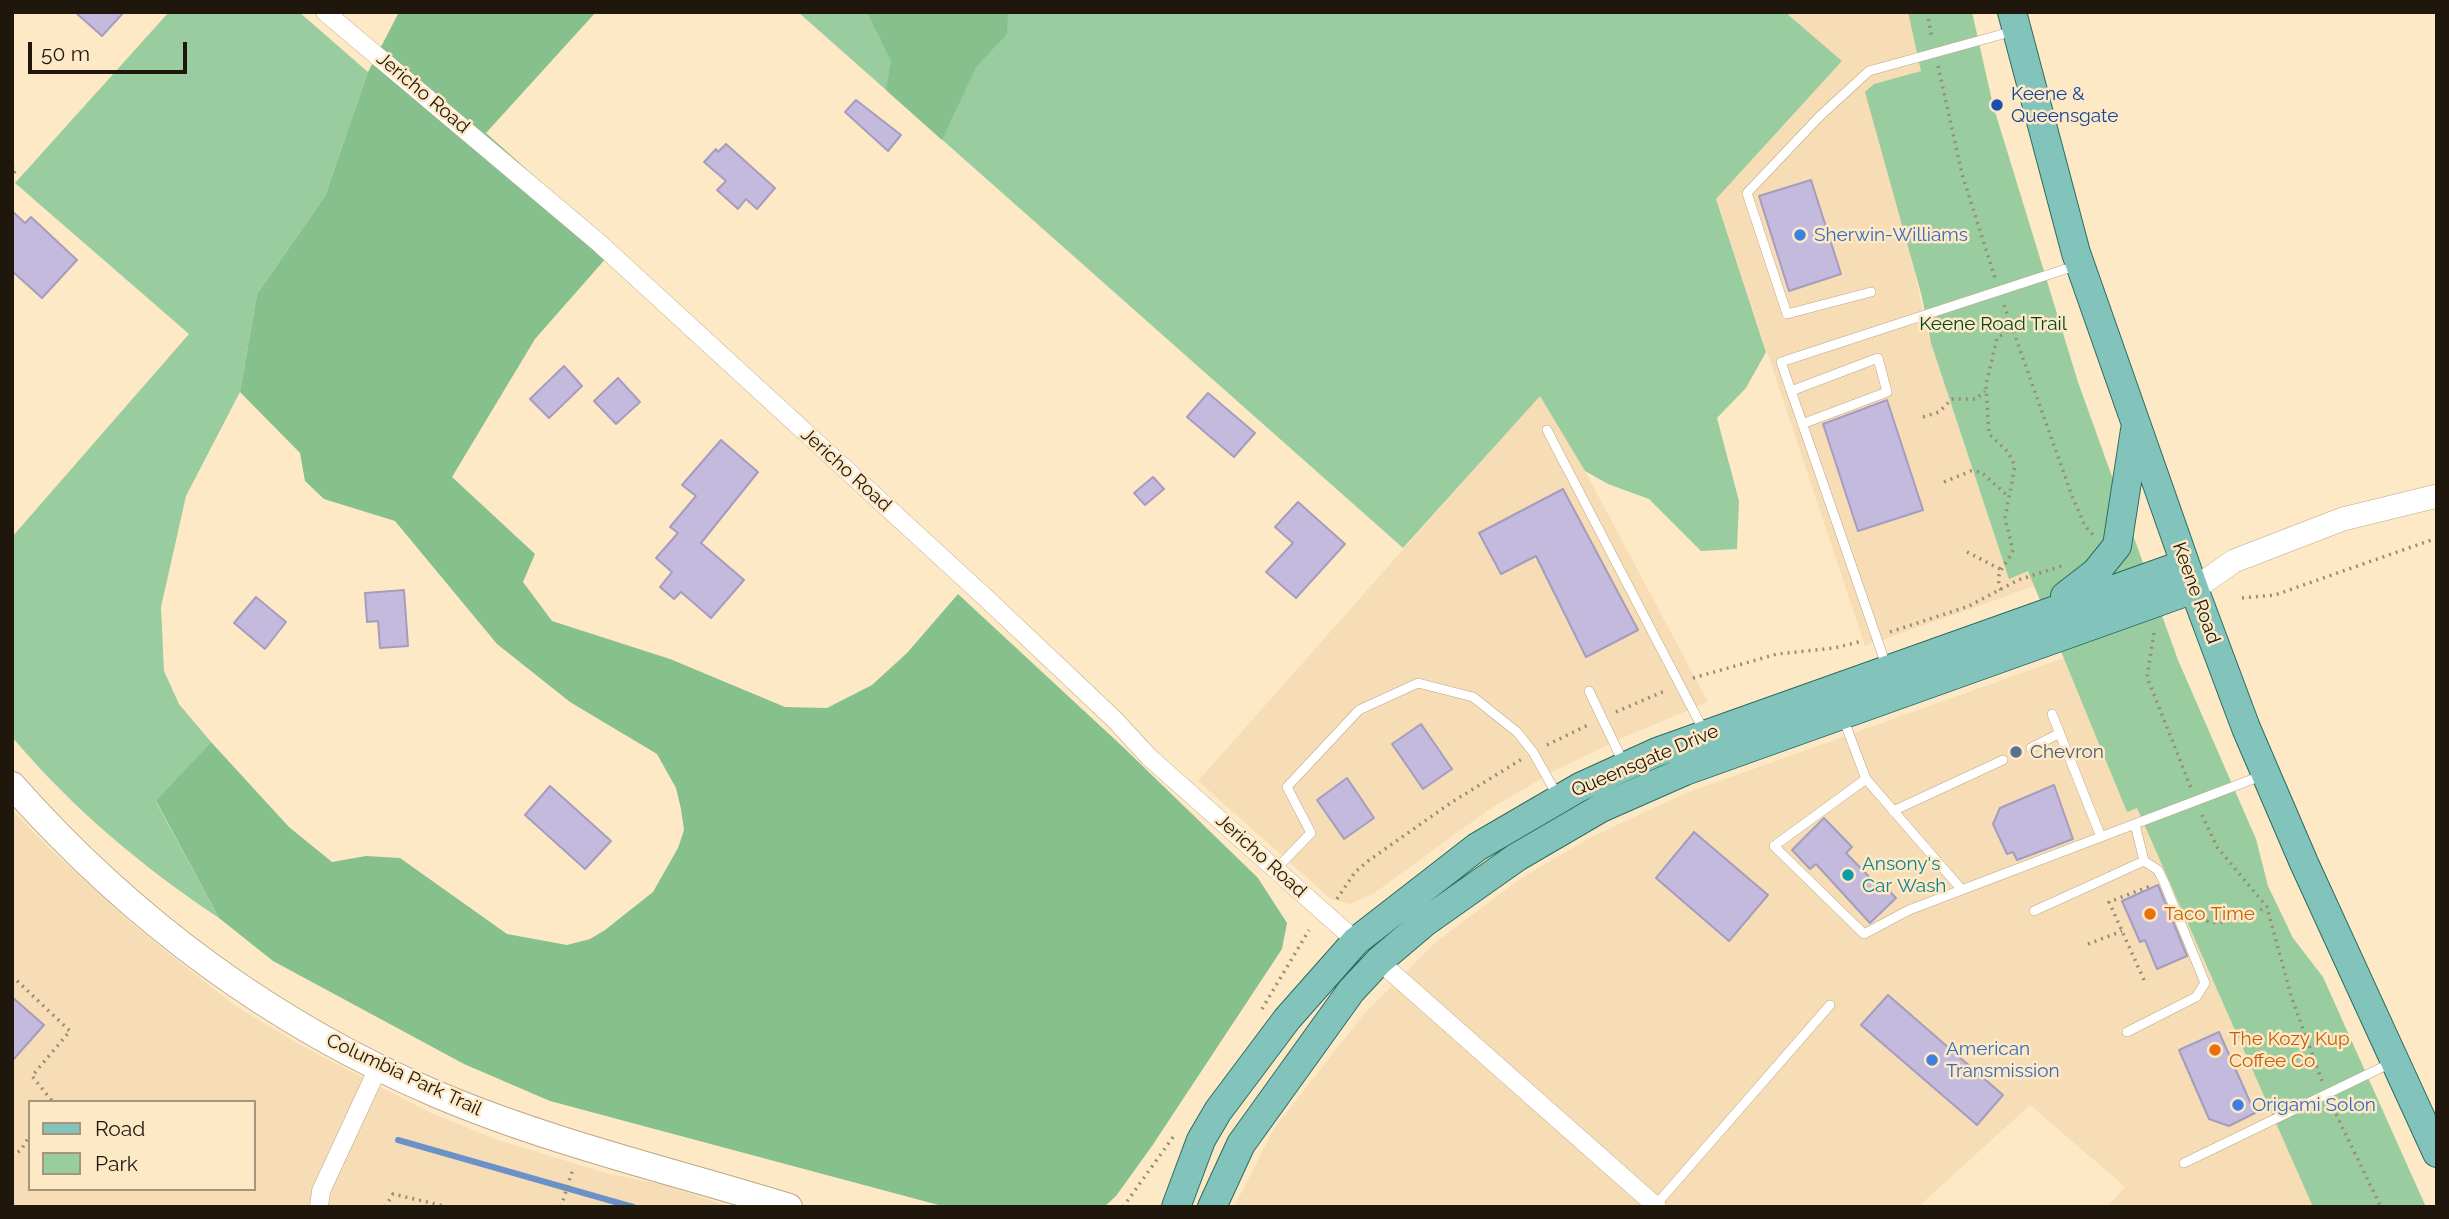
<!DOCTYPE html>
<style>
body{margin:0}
#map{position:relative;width:2449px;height:1219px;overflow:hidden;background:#fee9c7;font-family:Raleway,sans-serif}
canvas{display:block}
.frame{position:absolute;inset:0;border:14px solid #1f170b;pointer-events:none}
.legend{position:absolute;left:28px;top:1100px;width:228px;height:91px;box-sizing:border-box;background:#fee9c7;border:2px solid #a5957c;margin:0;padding:9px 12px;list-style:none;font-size:21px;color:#1f170b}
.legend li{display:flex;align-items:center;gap:14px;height:35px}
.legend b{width:35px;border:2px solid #a5957c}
.scale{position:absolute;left:28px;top:42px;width:159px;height:32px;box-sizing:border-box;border:4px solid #1f170b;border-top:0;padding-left:9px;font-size:21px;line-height:24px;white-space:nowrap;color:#1f170b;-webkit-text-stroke:5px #fee9c7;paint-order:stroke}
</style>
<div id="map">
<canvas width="2449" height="1219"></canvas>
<div class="frame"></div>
<ul class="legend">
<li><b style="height:9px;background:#82c4bb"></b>Road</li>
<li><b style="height:19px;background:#99cda0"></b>Park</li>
</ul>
<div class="scale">50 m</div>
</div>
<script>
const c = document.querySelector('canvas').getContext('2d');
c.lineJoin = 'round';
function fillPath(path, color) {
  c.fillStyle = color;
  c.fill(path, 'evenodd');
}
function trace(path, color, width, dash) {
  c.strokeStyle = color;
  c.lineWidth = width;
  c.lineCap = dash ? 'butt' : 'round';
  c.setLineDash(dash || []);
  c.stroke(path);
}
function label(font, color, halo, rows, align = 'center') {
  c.font = font + ' Raleway,sans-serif';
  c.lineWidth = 5;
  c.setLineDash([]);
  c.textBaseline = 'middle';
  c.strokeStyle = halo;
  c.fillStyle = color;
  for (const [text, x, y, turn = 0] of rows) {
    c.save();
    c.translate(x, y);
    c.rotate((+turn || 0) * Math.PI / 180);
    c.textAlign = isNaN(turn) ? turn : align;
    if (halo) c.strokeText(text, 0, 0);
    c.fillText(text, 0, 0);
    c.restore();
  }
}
const built = new Path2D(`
 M1785,12H1908L1922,71L1874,84L1927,330L2009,578L2028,571L2035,586L1865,646L1716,199L1842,61Z
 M1540,395L1585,471L1708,702L1620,739L1556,770L1490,809L1373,894L1350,904L1331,899L1198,781Z
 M2122,637L2373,1207H2107L2125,1187L2030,1105L1918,1207H1234L1273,1130L1363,1015L1437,941L1520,879L1591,837L1686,793Z
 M12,810L50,849L144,934L237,1007L308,1049L431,1113L495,1139L609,1174L665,1185L730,1207H12ZM30,1102H254V1189H30Z`);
const green = new Path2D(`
 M169,12H299L368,72L325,196L257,294L240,392L186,496L161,607L164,671L179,704L211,742L156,802L219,918C141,866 73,809 12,737V537L189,334L15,183Z
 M798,12H1785L1842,61L1716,199L1766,352L1746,388L1717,418L1739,501L1737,549L1701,551L1649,499L1608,484L1585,471L1540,396L1403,548Z
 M1908,12H1972L1993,105L2078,382L2178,660L2256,839L2268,886L2293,938L2323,977L2426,1207H2313L2137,808L2127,812L2028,571L2009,579L1931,343L1922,297L1865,92L1874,84L1921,71Z`);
const forest = new Path2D(`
 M399,12H596L486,133L615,248L535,339L452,477L535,554L523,582L552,621L670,659L785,707L827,708L872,685L907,653L958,594L1123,747L1258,878L1287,923L1282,949L1152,1146L1116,1196L1104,1207H946L550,1101L464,1064L273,961L219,918L156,801L211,742L289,827L332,862L366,856L400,858L507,934L567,945L590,939L605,930L653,892L678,848L684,830L681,809L676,788L657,754L570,702L497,644L395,521L324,499L305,481L300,453L240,392L257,294L325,196L368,72Z
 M867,12H1008L1007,34L976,67L942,140L886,90L891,61Z`);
const stream = new Path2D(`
 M398,1140L633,1207`);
const building = new Path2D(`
 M75,12H124L102,36Z
 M856,100L901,135L888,151L845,112Z
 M726,144L775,188L757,209L746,199L738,209L717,190L726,181L704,162L716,149L718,152Z
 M1811,180L1841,274L1789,291L1759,196Z
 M12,211L25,223L31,217L77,260L42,298L12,271Z
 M564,366L582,386L549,418L530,399Z
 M618,378L640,402L616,424L594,401Z
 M1208,393L1255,433L1234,457L1187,417Z
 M1887,400L1923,510L1858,531L1823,424Z
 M721,440L758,472L701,543L744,580L711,618L681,592L674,599L660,587L672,572L656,558L678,533L670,527L696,496L682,485Z
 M1153,477L1164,489L1145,505L1134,493Z
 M1563,489L1638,630L1586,657L1536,556L1501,574L1479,533Z
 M1298,502L1345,544L1296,598L1266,572L1293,543L1275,527Z
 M404,590L408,646L380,648L378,621L367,622L365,593Z
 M256,597L286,622L265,649L234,623Z
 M1421,724L1452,769L1423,789L1392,744Z
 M1347,778L1374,818L1344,839L1317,800Z
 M2054,785L2073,839L2017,860L2013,852L2007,854L1993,824L2000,808Z
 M550,786L611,841L585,869L525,815Z
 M1824,818L1852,847L1846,853L1877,885L1880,881L1896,898L1870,923L1816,864L1810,869L1792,850Z
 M1694,832L1768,895L1729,941L1656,878Z
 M2158,885L2187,956L2157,969L2145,940L2140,942L2122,901Z
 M1888,995L2003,1095L1977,1125L1861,1025Z
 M12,997L44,1025L12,1061Z
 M2219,1032L2255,1113L2229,1126L2209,1119L2179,1050Z`);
const path = new Path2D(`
 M1927,12L1932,38
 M1938,66L1962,174L1995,278
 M12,166L16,170L12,175
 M2004,305L2072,496L2085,526L2095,537
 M1923,417L1939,412L1952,399H1976L1985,391
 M1944,482L1971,471L1981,472L2009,497
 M1967,552L2000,569
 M2001,590C1993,571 2007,566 2013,550L2005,518L2015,466L2008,452L1989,434L1986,385L1997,338L2012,329
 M2242,598L2275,595L2437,538
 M1890,632L1969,606L2018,580L2062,566
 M2154,633L2147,677L2191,788
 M1693,678L1777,654L1834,648L1863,641
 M1616,712L1667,690
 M1547,745L1590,724
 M2202,815L2217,847L2267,907L2291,996L2322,1081
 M1337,899L1355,872L1368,861L1452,802L1522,759
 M2194,915C2219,932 2243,917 2267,907
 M2088,944L2122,931
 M12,976L70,1031L32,1076L53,1102
 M2144,980L2109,902L2150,886
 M1262,1009L1309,930
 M2333,1108L2381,1207
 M12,1156L21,1150L30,1135
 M385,1207L393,1194L448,1207
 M561,1207L573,1169
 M1123,1207L1176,1133`);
const service = new Path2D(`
 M1871,292L1787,314L1747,193L1820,116L1869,71L2014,31
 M1791,391L1878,358L1887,392L1802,424
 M1547,430L1705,733
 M1886,665L1781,362L2078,265
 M1589,691L1624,764
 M2052,714L2101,837
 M1843,718L1866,779L1962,890
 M2031,748L2060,733
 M1866,779L1774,846L1864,934L1909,910L2261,776
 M1893,811L2003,760
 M1276,869L1311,833L1287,787L1359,710L1418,683L1473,697L1517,732L1533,752L1557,795
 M2034,911L2144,861L2135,824
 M2127,1032L2196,997L2205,983L2164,882L2158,870L2144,861
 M2184,1163L2393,1062
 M1654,1207L1830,1005`);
const minor = new Path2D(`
 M325,12L598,242L987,599L1115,720L1149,757L1356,941
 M1379,961L1657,1207
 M319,1207L321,1191L378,1068`);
const tertiary = new Path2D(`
 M2194,589L2234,561L2343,519L2437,496`);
const secondary = new Path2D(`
 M12,785C130,918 272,1024 436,1094C549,1142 672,1171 789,1207`);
const primary = new Path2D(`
 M2012,12L2076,253L2194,589L2246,728L2304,863L2437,1153
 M2065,596L2096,572L2117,546L2135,430
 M1176,1207L1201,1140L1218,1111L1287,1019L1356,941L1477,847L1580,787L1657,752L2185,564
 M1212,1207L1241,1144L1351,991L1379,961L1425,922L1517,857L1601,808L1685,771L2194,589`);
const markers = [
 [1997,105,7,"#1a4fb4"],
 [1800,235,7,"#3f7fe0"],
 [2016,752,7,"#5c6f8a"],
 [1848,875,7,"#0f9aa8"],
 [2150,914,7,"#e8710a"],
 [2215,1050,7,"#e8710a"],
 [1932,1060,7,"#3f7fe0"],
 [2238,1105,7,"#3f7fe0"]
];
const streetNames = [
 ["Jericho Road",423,93,40],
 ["Jericho Road",846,470,42],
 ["Keene Road",2196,593,70],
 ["Queensgate Drive",1645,761,-23],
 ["Jericho Road",1261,856,42],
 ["Columbia Park Trail",404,1075,25]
];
const transitNames = [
 ["Keene &",2011,94],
 ["Queensgate",2011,116]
];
const shopNames = [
 ["Sherwin-Williams",1814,235],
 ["American",1946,1049],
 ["Transmission",1946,1071],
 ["Origami Solon",2252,1105]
];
const parkNames = [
 ["Keene Road Trail",1993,324]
];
const serviceNames = [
 ["Chevron",2030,752]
];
const cultureNames = [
 ["Ansony's",1862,864],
 ["Car Wash",1862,886]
];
const foodNames = [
 ["Taco Time",2164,914],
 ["The Kozy Kup",2229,1039],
 ["Coffee Co",2229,1061]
];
fillPath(built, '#f6ddb5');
fillPath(green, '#99cda0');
fillPath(forest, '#85c08d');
trace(stream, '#6b91c9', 6);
fillPath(building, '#c3badd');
trace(building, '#a59cbe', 2);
trace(service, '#bba787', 10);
trace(minor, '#bba787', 19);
trace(tertiary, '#bba787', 24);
trace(secondary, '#bba787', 28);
trace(primary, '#296d60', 30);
trace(path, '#9b8c74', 3.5, [2, 5]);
trace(service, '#fff', 9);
trace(minor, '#fff', 18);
trace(tertiary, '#fff', 23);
trace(secondary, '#fff', 26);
trace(primary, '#82c4bb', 28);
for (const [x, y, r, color] of markers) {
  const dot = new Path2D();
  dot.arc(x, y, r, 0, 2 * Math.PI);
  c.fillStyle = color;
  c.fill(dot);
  trace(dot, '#fee9c7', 2.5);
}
label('19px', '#1f170b', '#fee9c7', streetNames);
label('19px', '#164399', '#fee9c7', transitNames, 'left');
label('19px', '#366cbe', '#fee9c7', shopNames, 'left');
label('19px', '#04481a', '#fee9c7', parkNames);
label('19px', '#4e5e75', '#fee9c7', serviceNames, 'left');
label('19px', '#0d838f', '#fee9c7', cultureNames, 'left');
label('19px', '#c56008', '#fee9c7', foodNames, 'left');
</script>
